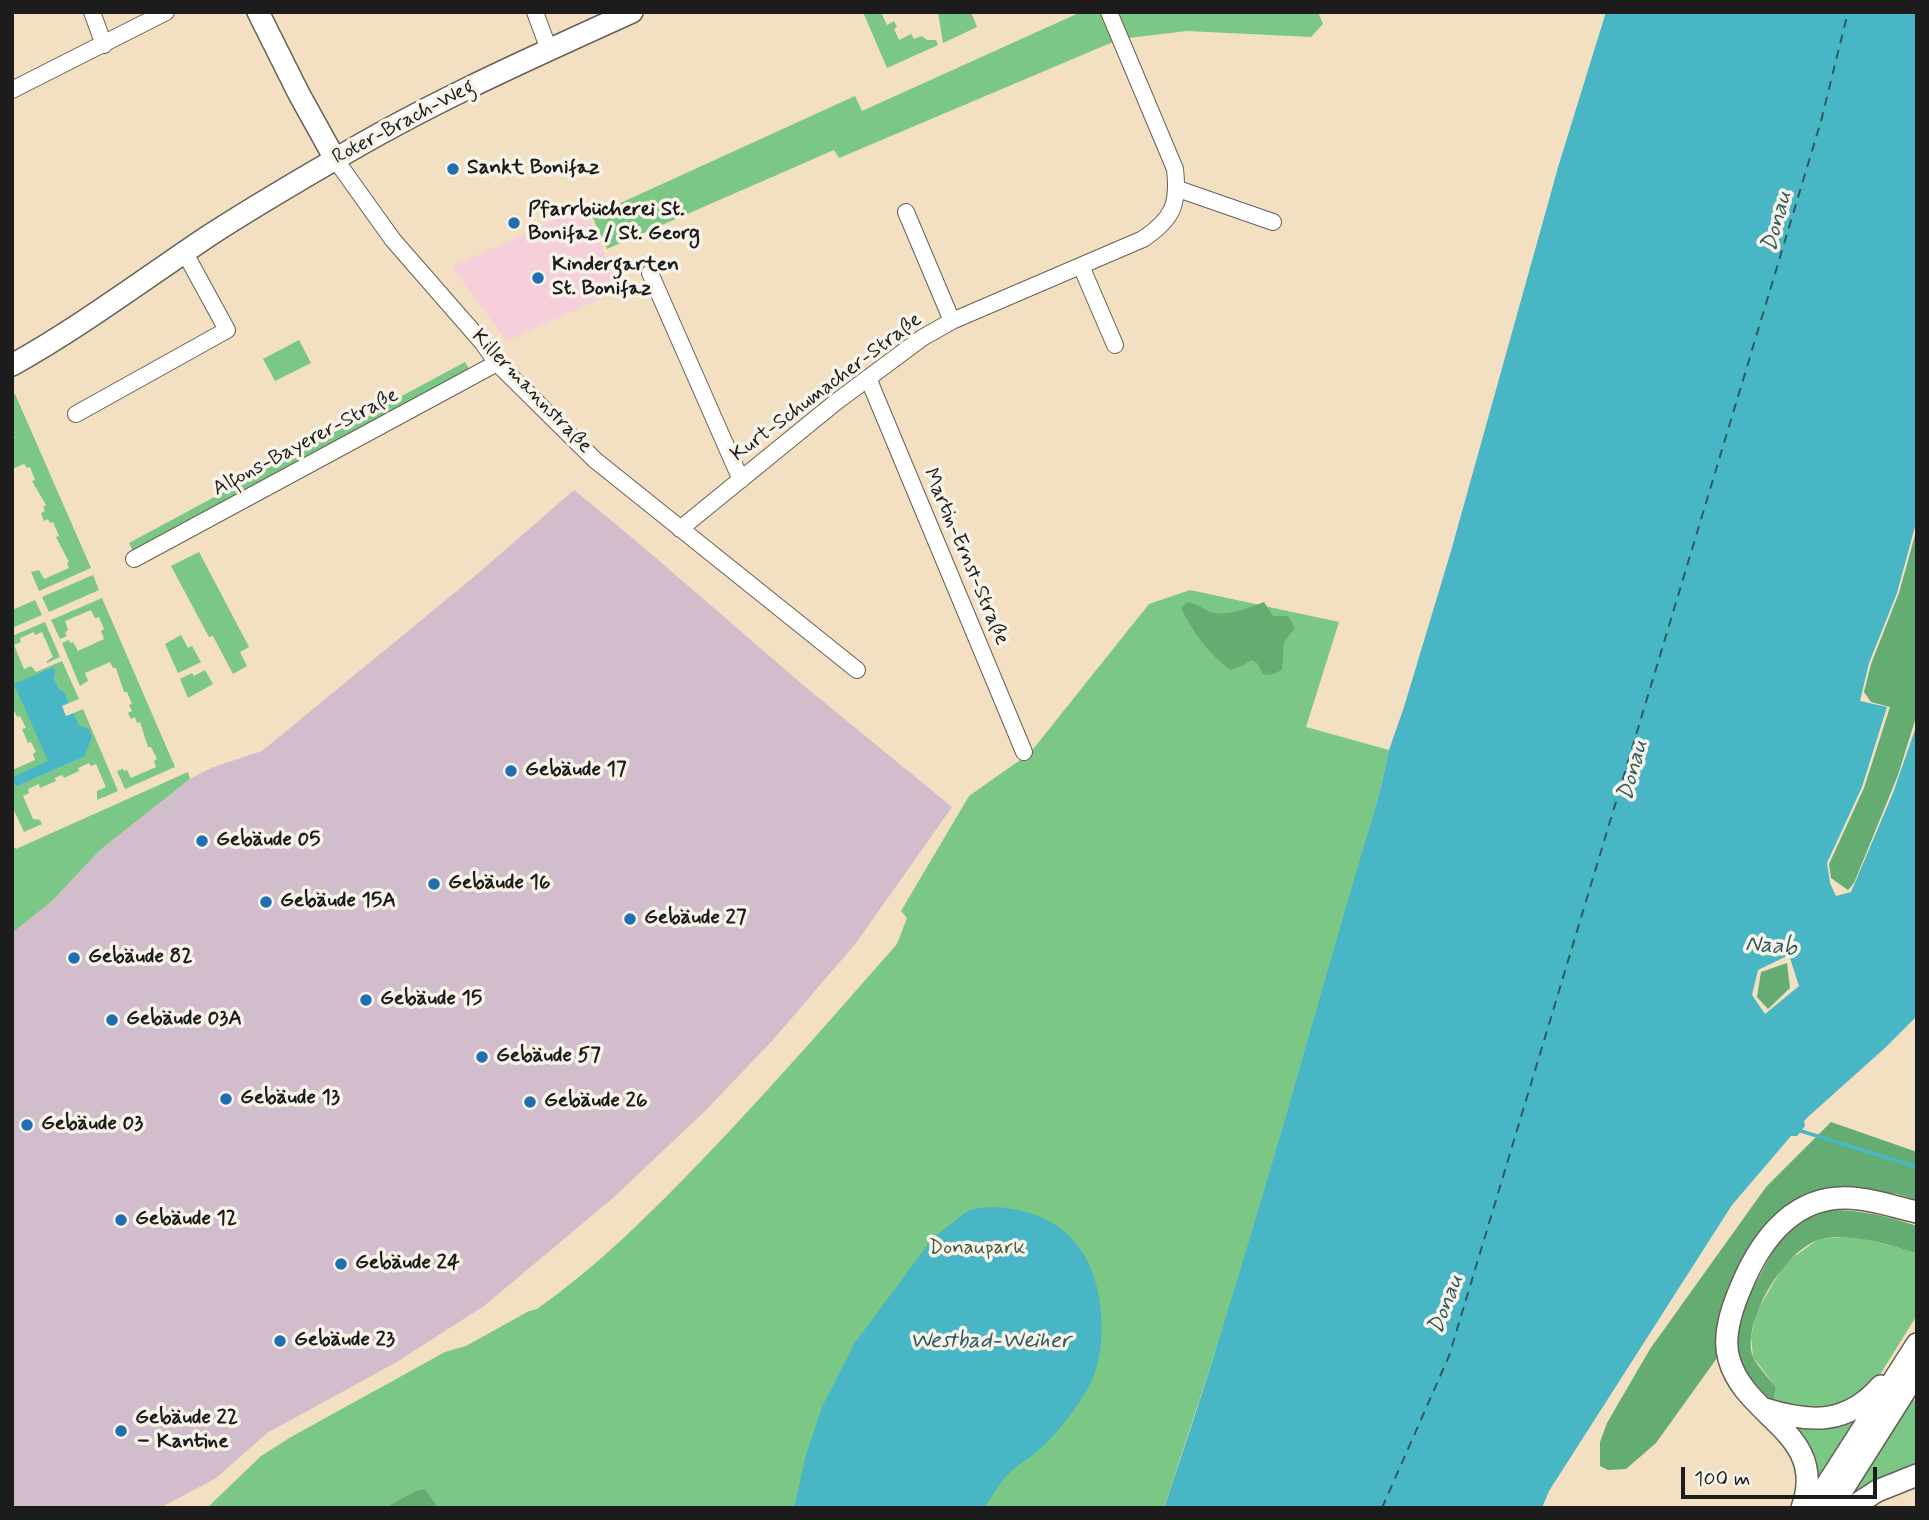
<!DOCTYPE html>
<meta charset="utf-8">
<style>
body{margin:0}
#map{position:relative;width:1929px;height:1520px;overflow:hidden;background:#f3dfc2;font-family:Mynerve,sans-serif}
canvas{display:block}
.frame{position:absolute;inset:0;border:14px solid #1c1c1c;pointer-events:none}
.scale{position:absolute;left:1681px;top:1467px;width:196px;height:32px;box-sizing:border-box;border:4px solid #1c1c1c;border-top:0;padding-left:9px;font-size:21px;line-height:24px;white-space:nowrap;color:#1c1c1c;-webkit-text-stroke:5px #f7f3e8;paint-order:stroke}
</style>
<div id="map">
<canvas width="1929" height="1520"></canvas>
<div class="frame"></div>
<div class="scale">100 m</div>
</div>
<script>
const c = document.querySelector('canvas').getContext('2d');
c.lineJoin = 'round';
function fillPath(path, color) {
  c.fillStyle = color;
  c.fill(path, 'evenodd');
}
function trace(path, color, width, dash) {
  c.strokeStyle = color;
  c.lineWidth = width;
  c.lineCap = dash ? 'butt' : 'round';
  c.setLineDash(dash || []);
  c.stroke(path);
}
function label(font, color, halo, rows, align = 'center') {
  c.font = font + ' Mynerve,sans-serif';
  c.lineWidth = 7;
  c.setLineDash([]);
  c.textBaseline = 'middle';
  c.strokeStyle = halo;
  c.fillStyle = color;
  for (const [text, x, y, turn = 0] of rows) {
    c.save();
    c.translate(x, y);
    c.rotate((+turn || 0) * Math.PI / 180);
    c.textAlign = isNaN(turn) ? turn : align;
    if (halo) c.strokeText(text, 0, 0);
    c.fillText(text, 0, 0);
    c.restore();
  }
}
const built = new Path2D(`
 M584,206L620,290L507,341L452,267Z`);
const industrial = new Path2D(`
 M574,490L635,540L803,685L952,807L856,943L772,1041L704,1112L613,1198L484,1306L395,1363L267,1433L216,1478L160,1508H12V933L51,902L100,850L190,779L211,768L262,751L475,576Z`);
const green = new Path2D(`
 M863,12H881L887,25L894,21L897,27L894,29L899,40L911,34L914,39L922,36L927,40H936L938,45L887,68Z
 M938,12H971L977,27L943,43Z
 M1081,12H1318L1323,24L1311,37L1187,31L1120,39L839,158L834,150L607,249L592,216L855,96L862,111Z
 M299,340L311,363L275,381L263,359Z
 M465,362L472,374L135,555L129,543Z
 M15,394L91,568L39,591L31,572L39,570L44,579L69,568L67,563L69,562L56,537L59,536L53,522L50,523L48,519L44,521L41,513L45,511L43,507L46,505L32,481L35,480L30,467L27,468L24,464L12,469V439L15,438L12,432L14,429L12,425V395Z
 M199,552L249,647L240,652L247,666L233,674L213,636L209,637L171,566Z
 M93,575L99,590L49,612L42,597Z
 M1190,590L1339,622L1306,727L1389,750L1379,795L1237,1285L1164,1508H207L261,1456L291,1437L445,1352L466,1346L529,1311L537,1309C598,1266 651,1213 703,1159C770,1089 833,1017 897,944L907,918L901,911L969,796L1030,753L1149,604Z
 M102,598L175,767L125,789L117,771L123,769L124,771L127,770L131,778L156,767L154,761L157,759L151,747H148L140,722L137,723L135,717L131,719L128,713L132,711L129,705L132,704L127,692H124L116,668H113L110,662L85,673L88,681L80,686L62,643L69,640L70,643L73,642L78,651L104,639L101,631L104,629L99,617L95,618L91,610L65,621L68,630L65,632L67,636L60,639L51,620Z
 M35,600L42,615L12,628V610Z
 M45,622L60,657L47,663V661L53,657L42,632L35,635L34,632L20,638L21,642L14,645L24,669L31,666L36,672L62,661L79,699L69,703L64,691L59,689L54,678L56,671L54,667L48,762L12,777V770L35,760L33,754L36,752L31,742L28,743L22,729L26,728L20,716L17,717L15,712L12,713V636Z
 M181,635L188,648L192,646L201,662L178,673L165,644Z
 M205,670L213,684L188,698L180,679L192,673L194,676Z
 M83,709L118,791L97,800V791L106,787L96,764L91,766L89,763L78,768L79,771L64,778L62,775L55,778L56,781L40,788L39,784L28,789L29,793L23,796L33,819L40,820L42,824L24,832L12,806V781L15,787L84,757L80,726L74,713Z
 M188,772L190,779L100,850L51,902L12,933V845L16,849Z
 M1854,1236L1917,1253V1315L1873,1386L1858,1399L1815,1414L1773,1403L1776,1387L1753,1357L1751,1337L1756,1313L1785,1263L1819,1239Z
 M1911,1397L1914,1399L1917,1412V1467L1845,1501Z
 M1864,1415L1819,1485L1785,1420Z`);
const forest = new Path2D(`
 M1917,528V714L1898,775L1854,883L1848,890L1831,878L1829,864L1864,788L1890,707L1871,702L1864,692L1871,664L1899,593Z
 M1188,602C1199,604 1207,612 1214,613C1230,616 1250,607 1264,602L1273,616H1288L1295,628L1284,642L1282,670L1270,675L1263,674L1257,663L1251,660L1242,666L1230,670C1208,653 1193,632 1181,608Z
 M1787,963L1790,988L1768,1009L1757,997L1761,972Z
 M1831,1122L1917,1152V1200L1897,1194L1859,1189L1809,1197L1729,1289L1717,1358L1656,1443L1626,1469L1608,1470L1600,1466V1442L1607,1423L1650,1349L1766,1187Z
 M1830,1210C1861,1210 1887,1216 1917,1226V1253C1885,1245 1854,1232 1822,1239C1787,1246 1740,1322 1753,1357C1758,1367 1769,1378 1776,1387L1773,1403L1744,1371L1738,1352V1330L1745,1303L1779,1240L1805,1220Z
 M425,1489L438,1508H385L416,1491Z`);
const water = new Path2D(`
 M1606,12H1917V519L1897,593L1869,663L1860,701L1887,707L1862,787L1827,863L1830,883L1836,896L1851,892L1893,793L1917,724V1016L1886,1047L1809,1116L1804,1121L1805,1126L1797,1136H1791L1732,1205L1549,1491L1542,1508H1164C1245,1273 1308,1032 1379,795L1389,750L1404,707L1451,551L1559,164ZM1789,955L1799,986L1765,1014L1752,995L1758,970Z
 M54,667L56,671L54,678L59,689L64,691L69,703L62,706L66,716L74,713L80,726L89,729L92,737L84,757L15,787L12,777L48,761L14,684Z
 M997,1207C1036,1210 1070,1225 1088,1262C1104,1295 1107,1349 1091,1382C1080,1405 1061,1428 1043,1446C1035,1455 1023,1461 1014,1469C1001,1480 993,1494 985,1508H794L806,1455L822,1407L854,1344L932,1239L966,1212L977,1208Z`);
const stream = new Path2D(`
 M1801,1131L1917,1167`);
const ferry = new Path2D(`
 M1382,1508L1449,1356L1821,121L1848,12`);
const street = new Path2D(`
 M92,12L104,45
 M535,12L549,50
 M12,90L166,12
 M335,159L393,240L482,342L497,363L595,460L857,670
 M1178,189L1273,222
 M906,212L952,321
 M1081,266L1115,345
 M650,273L741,480
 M868,378L1024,752
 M76,414L227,330L185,253
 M680,529L836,402L922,338L952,321L1143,239C1173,219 1179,204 1175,169L1109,12
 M134,559L497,363`);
const secondary = new Path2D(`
 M258,12L299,94L335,159
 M12,365C80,327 143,280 207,237C248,210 291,185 334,160C429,103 531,58 632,12
 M1765,1409C1810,1423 1847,1425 1881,1386
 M1802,1508C1829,1433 1745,1418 1729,1359C1722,1336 1732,1308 1741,1287C1762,1236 1798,1190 1860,1199C1879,1201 1898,1208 1917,1212
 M1812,1508L1917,1344
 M1831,1508L1917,1372
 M1851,1508L1877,1491L1917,1475`);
const markers = [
 [453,169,7,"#1f6fb2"],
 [514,223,7,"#1f6fb2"],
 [538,278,7,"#1f6fb2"],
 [511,771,7,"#1f6fb2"],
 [202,841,7,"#1f6fb2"],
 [434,884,7,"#1f6fb2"],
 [266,902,7,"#1f6fb2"],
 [630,919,7,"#1f6fb2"],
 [74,958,7,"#1f6fb2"],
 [366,1000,7,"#1f6fb2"],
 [112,1020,7,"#1f6fb2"],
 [482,1057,7,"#1f6fb2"],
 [226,1099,7,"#1f6fb2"],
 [530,1102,7,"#1f6fb2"],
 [27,1125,7,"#1f6fb2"],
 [121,1220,7,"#1f6fb2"],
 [341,1264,7,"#1f6fb2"],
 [280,1341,7,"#1f6fb2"],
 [121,1431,7,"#1f6fb2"]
];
const streetNames = [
 ["Roter-Brach-Weg",404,123,-28],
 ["Kurt-Schumacher-Straße",827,388,-37],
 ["Killermannstraße",531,392,46],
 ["Alfons-Bayerer-Straße",306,443,-28],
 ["Martin-Ernst-Straße",965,557,67]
];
const poiNames = [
 ["Sankt Bonifaz",467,169],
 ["Pfarrbücherei St.",528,211],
 ["Bonifaz / St. Georg",528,235],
 ["Kindergarten",552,266],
 ["St. Bonifaz",552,290],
 ["Gebäude 17",525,771],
 ["Gebäude 05",216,841],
 ["Gebäude 16",448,884],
 ["Gebäude 15A",280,902],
 ["Gebäude 27",644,919],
 ["Gebäude 82",88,958],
 ["Gebäude 15",380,1000],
 ["Gebäude 03A",126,1020],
 ["Gebäude 57",496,1057],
 ["Gebäude 13",240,1099],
 ["Gebäude 26",544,1102],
 ["Gebäude 03",41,1125],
 ["Gebäude 12",135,1220],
 ["Gebäude 24",355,1264],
 ["Gebäude 23",294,1341],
 ["Gebäude 22",135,1419],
 ["– Kantine",135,1443]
];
const parkNames = [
 ["Donaupark",977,1249]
];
const waterNames = [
 ["Donau",1778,222,-75],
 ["Donau",1634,771,-75],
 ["Naab",1771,947,4],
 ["Donau",1447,1305,-69],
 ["Westbad-Weiher",990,1342]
];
fillPath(built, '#f5cfda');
fillPath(industrial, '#d1bdcb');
fillPath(green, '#7bc785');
fillPath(forest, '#64ac72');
fillPath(water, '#49b6c5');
trace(stream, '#49b6c5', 3.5);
trace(ferry, '#2e5a60', 2, [9, 7]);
trace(street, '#676056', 18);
trace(secondary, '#676056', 24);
trace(street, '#fff', 16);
trace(secondary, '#fff', 21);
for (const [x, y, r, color] of markers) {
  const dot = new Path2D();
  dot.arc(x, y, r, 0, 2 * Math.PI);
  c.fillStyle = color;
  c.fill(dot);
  trace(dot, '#f7f3e8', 2.5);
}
label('21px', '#1c1c1c', '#f7f3e8', streetNames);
label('bold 21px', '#1c1c1c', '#f7f3e8', poiNames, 'left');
label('21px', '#3d5841', '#f7f3e8', parkNames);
label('italic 23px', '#2e5a60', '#f7f3e8', waterNames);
</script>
